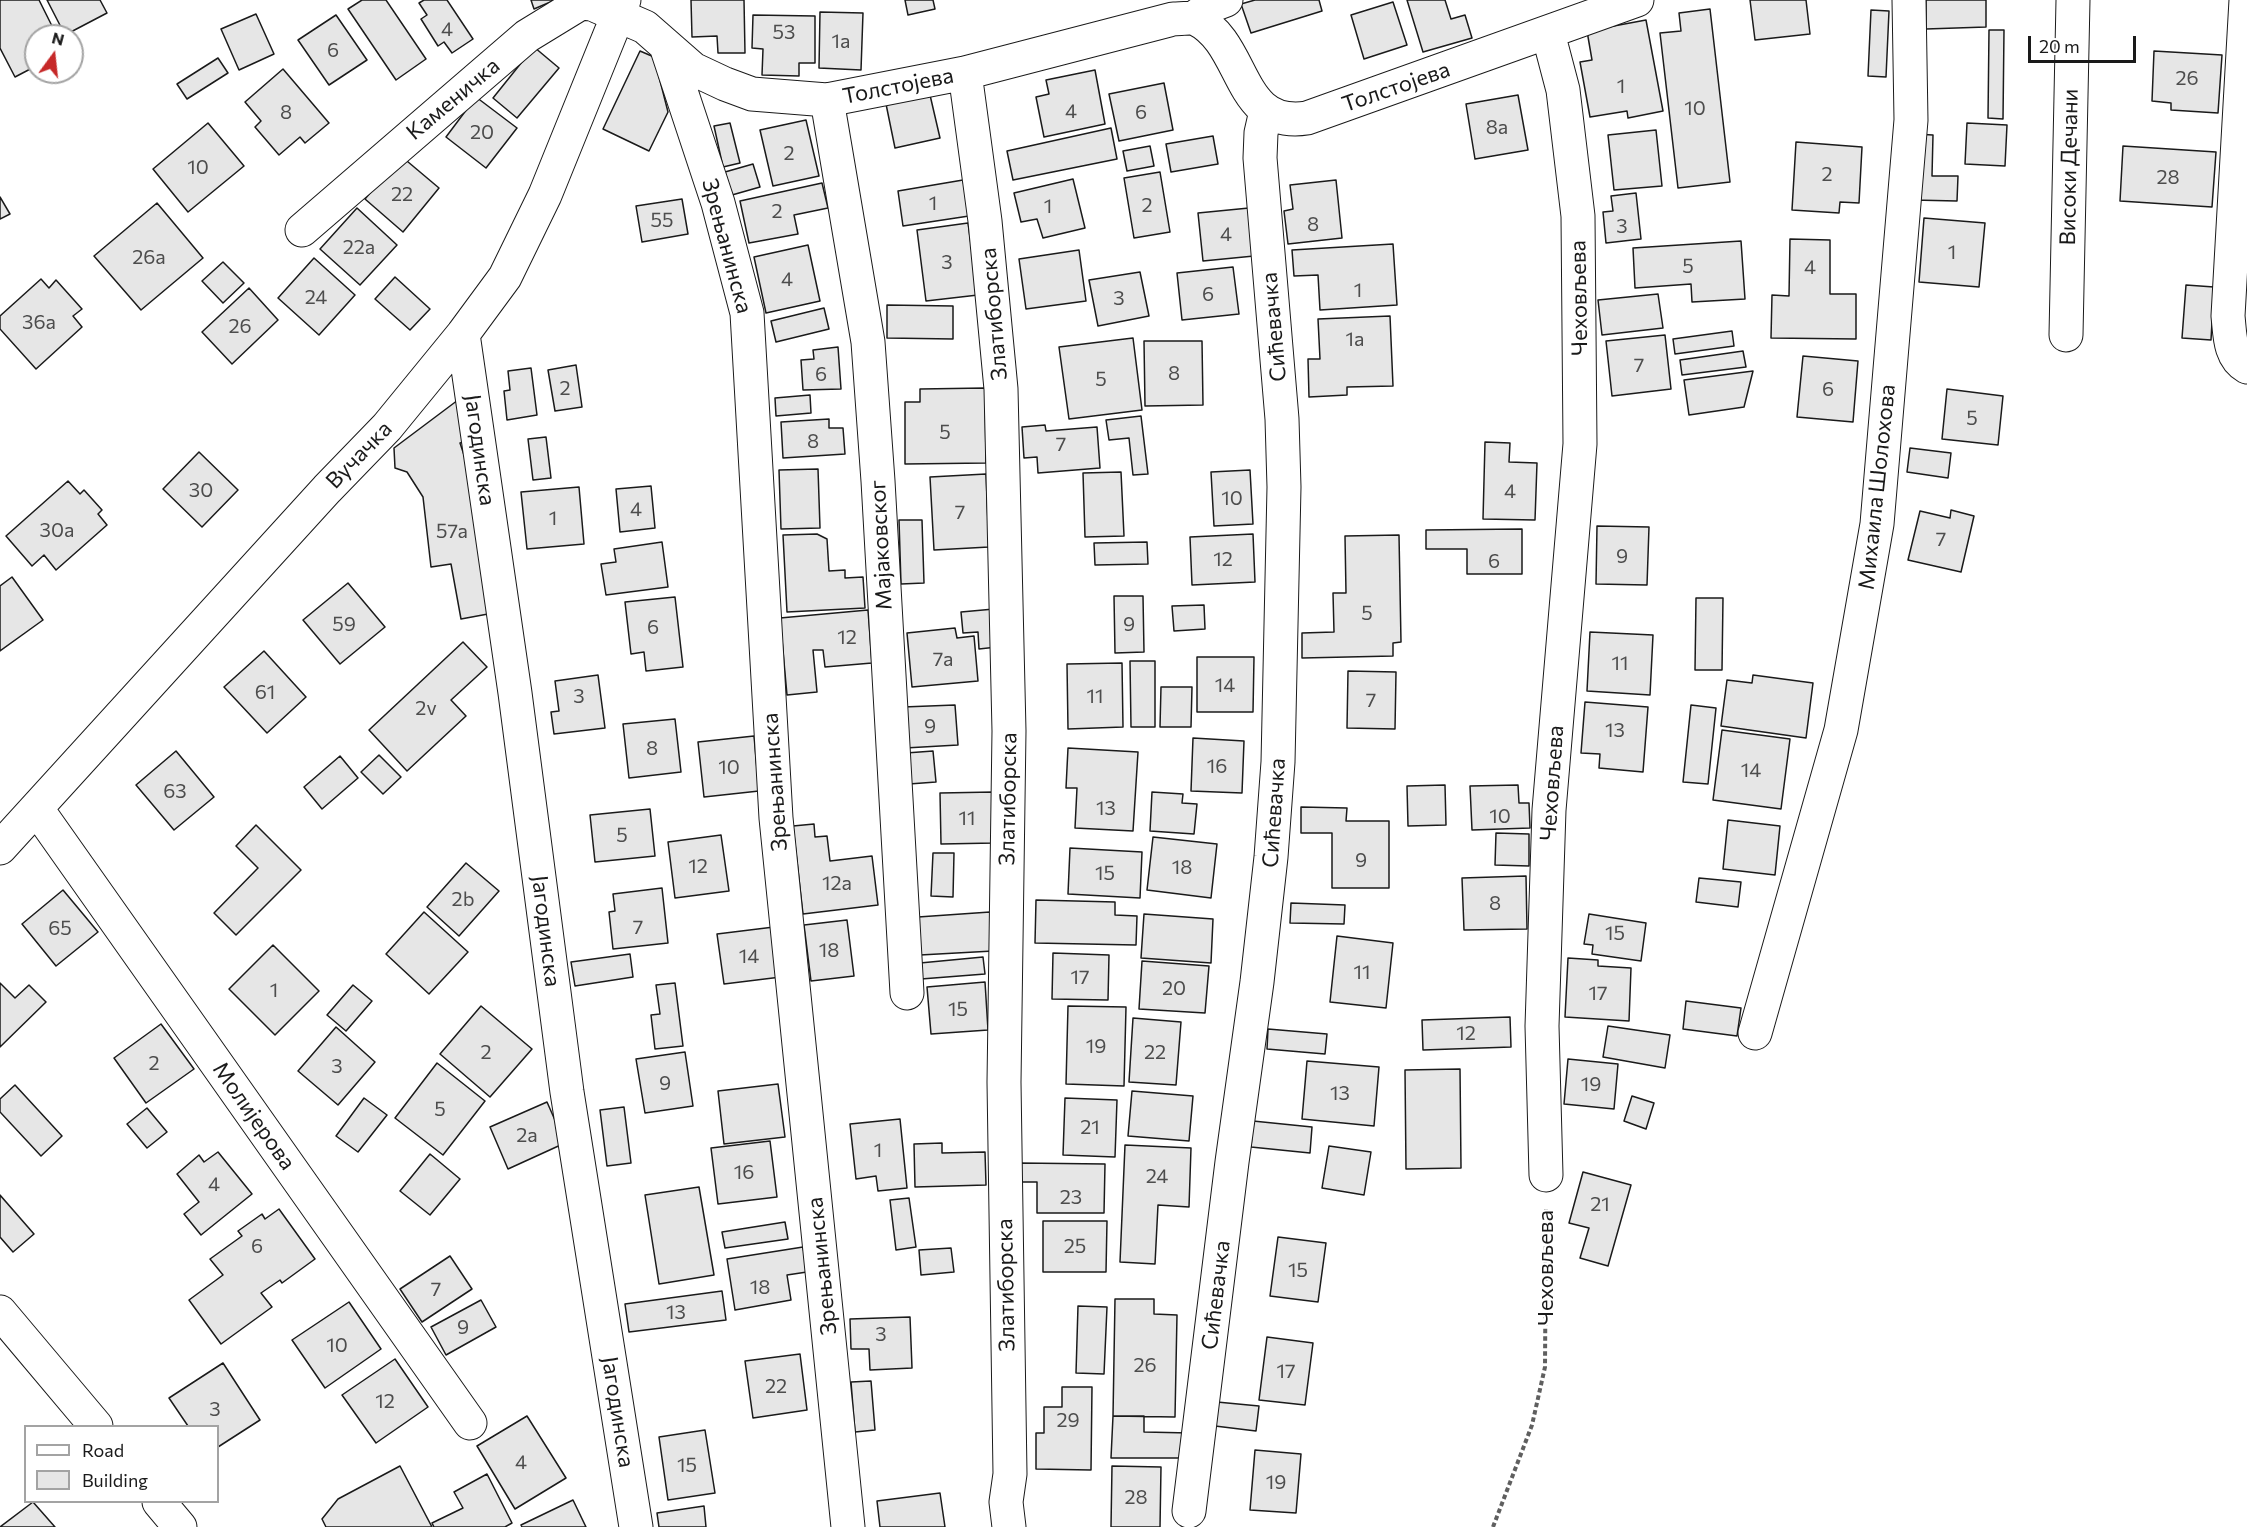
<!DOCTYPE html>
<meta charset="utf-8">
<style>
body{margin:0}
#map{position:relative;width:2247px;height:1527px;overflow:hidden;background:#fff;font-family:Commissioner,sans-serif}
canvas{display:block}
.legend{position:absolute;left:24px;top:1425px;width:195px;height:78px;box-sizing:border-box;background:#fff;border:2px solid #a3a3a3;margin:0;padding:8px 10px;list-style:none;font-size:18px;color:#1a1a1a}
.legend li{display:flex;align-items:center;gap:12px;height:30px}
.legend b{width:30px;border:2px solid #a3a3a3}
.north{position:absolute;left:24px;top:24px;width:60px;height:60px;box-sizing:border-box;background:#fff;border:2px solid #a3a3a3;border-radius:50%;rotate:15deg;font-size:16px;font-weight:700;line-height:24px;text-align:center;color:#1a1a1a}
.north::after{content:'';display:block;margin:auto;width:21px;height:27px;background:#c62828;clip-path:polygon(50% 0,100% 100%,50% 72%,0 100%)}
.scale{position:absolute;left:2028px;top:36px;width:108px;height:27px;box-sizing:border-box;border:3px solid #1a1a1a;border-top:0;padding-left:8px;font-size:18px;line-height:21px;white-space:nowrap;color:#1a1a1a;-webkit-text-stroke:4px #fff;paint-order:stroke}
</style>
<div id="map">
<canvas width="2247" height="1527"></canvas>
<ul class="legend">
<li><b style="height:8px;background:#fff"></b>Road</li>
<li><b style="height:16px;background:#e6e6e6"></b>Building</li>
</ul>
<div class="north">N</div>
<div class="scale">20 m</div>
</div>
<script>
const c = document.querySelector('canvas').getContext('2d');
c.lineJoin = 'round';
function fillPath(path, color) {
  c.fillStyle = color;
  c.fill(path, 'evenodd');
}
function trace(path, color, width, dash) {
  c.strokeStyle = color;
  c.lineWidth = width;
  c.lineCap = dash ? 'butt' : 'round';
  c.setLineDash(dash || []);
  c.stroke(path);
}
function label(font, color, halo, rows, align = 'center') {
  c.font = font + ' Commissioner,sans-serif';
  c.lineWidth = 4.5;
  c.setLineDash([]);
  c.textBaseline = 'middle';
  c.strokeStyle = halo;
  c.fillStyle = color;
  for (const [text, x, y, turn = 0] of rows) {
    c.save();
    c.translate(x, y);
    c.rotate((+turn || 0) * Math.PI / 180);
    c.textAlign = isNaN(turn) ? turn : align;
    if (halo) c.strokeText(text, 0, 0);
    c.fillText(text, 0, 0);
    c.restore();
  }
}
const building = new Path2D(`
 M0,0H39L57,36H36V66L15,77L0,48Z
 M47,0H100L107,13L65,35Z
 M362,0H386L426,59L396,80L348,9Z
 M424,0H447L473,39L452,53L444,42L438,46L421,19L427,15L419,3Z
 M531,0H555L534,9Z
 M691,0H744L745,53H718L717,36L692,37Z
 M905,0H933L935,9L908,15Z
 M1255,0H1319L1322,11L1251,33L1241,4Z
 M1407,0H1445L1451,19L1465,15L1472,38L1423,52Z
 M1750,0H1806L1810,34L1755,40Z
 M1926,0H1986V27L1926,29Z
 M1393,2L1407,45L1364,59L1351,15Z
 M1710,9L1730,182L1678,188L1660,33L1681,31L1679,13Z
 M1871,10L1889,11L1886,77L1868,76Z
 M820,12L863,13L861,70L819,68Z
 M256,14L274,54L239,70L221,29Z
 M336,15L367,60L329,85L298,40Z
 M753,15L815,16V63H799V76L762,75L763,49L752,48Z
 M1646,20L1663,111L1628,118L1627,111L1590,117L1580,62L1592,60L1587,31Z
 M1989,30H2004L2003,119L1988,118Z
 M534,47L559,68L517,118L493,98Z
 M640,51L654,57L668,112L649,151L603,129Z
 M2154,51L2222,55L2218,113L2171,110V103L2152,101Z
 M218,58L228,73L187,99L177,84Z
 M283,69L329,123L305,143L300,137L279,155L255,127L261,121L245,102Z
 M1095,70L1105,124L1044,137L1036,97L1049,94L1046,80Z
 M1164,83L1173,130L1119,141L1109,94Z
 M930,95L940,138L895,148L886,104Z
 M1518,95L1528,150L1475,159L1466,104Z
 M476,97L517,128L486,168L446,137Z
 M806,120L819,176L773,186L760,130Z
 M208,123L244,166L188,212L153,169Z
 M730,123L740,163L723,167L714,126Z
 M1967,123L2007,125L2005,166L1965,164Z
 M1111,128L1117,159L1013,180L1007,151Z
 M1656,130L1662,186L1614,190L1608,135Z
 M1915,134L1933,135L1932,176H1958L1957,201L1913,200Z
 M1213,136L1218,164L1171,172L1166,144Z
 M1796,142L1862,147L1859,203L1840,202L1839,213L1792,210Z
 M1150,146L1154,166L1127,171L1123,151Z
 M2123,146L2216,152L2212,207L2120,201Z
 M401,156L439,188L403,232L365,199Z
 M753,164L760,187L732,195L725,172Z
 M1160,172L1170,232L1134,238L1124,178Z
 M1073,179L1085,228L1043,238L1037,219L1021,222L1014,193Z
 M963,180L969,216L903,226L898,191Z
 M1336,180L1342,238L1288,244L1284,211L1293,209L1290,185Z
 M822,183L828,208L794,215L798,234L749,243L740,201Z
 M1636,193L1641,239L1606,243L1603,212L1613,211L1611,196Z
 M0,197L10,214L0,219Z
 M682,199L688,234L642,242L636,206Z
 M157,203L203,258L141,310L94,256Z
 M357,208L397,245L360,285L320,249Z
 M1249,208L1254,256L1203,261L1198,213Z
 M1924,218L1985,223L1979,287L1919,282Z
 M968,223L978,295L926,301L917,230Z
 M1790,239L1830,240V294H1856V339L1771,338L1772,295L1789,296Z
 M1741,241L1745,299L1692,302L1691,284L1635,288L1633,248Z
 M1393,244L1397,305L1320,310L1318,275L1294,276L1292,250Z
 M808,245L820,301L766,313L754,257Z
 M1079,250L1086,301L1026,309L1019,259Z
 M314,258L355,295L319,335L278,298Z
 M223,262L244,283L223,303L202,281Z
 M1233,267L1239,314L1182,320L1177,273Z
 M1140,272L1149,316L1098,326L1089,280Z
 M395,277L430,309L410,330L375,299Z
 M41,279L49,288L56,280L82,309L73,316L82,327L36,369L0,329V316Z
 M2186,285L2214,287L2211,340L2182,338Z
 M249,288L278,320L232,364L202,332Z
 M1658,294L1663,328L1602,335L1598,300Z
 M887,305L953,306V339L887,338Z
 M824,308L829,329L776,342L771,321Z
 M1390,316L1393,386L1347,387V395L1309,397L1308,359H1320L1318,319Z
 M1732,331L1734,346L1675,354L1673,339Z
 M1665,335L1671,389L1612,396L1606,341Z
 M1133,338L1142,410L1069,419L1059,347Z
 M1144,341H1202L1203,405L1145,406Z
 M838,347L841,389L803,390L801,360L814,359L813,350Z
 M1743,351L1746,367L1682,375L1680,360Z
 M1803,356L1858,361L1853,422L1797,417Z
 M576,365L582,407L555,411L548,370Z
 M531,368L537,415L507,420L504,391L510,390L508,371Z
 M1753,371L1744,407L1689,415L1684,380Z
 M985,388L986,463L905,464V402H920V389Z
 M1947,389L2003,396L1998,445L1942,439Z
 M810,395L811,413L776,416L775,398Z
 M458,400L468,441L460,443L471,476L488,614L461,619L451,564L431,567L423,497L407,472L395,468L394,448Z
 M1141,416L1148,474L1133,475L1129,438L1109,440L1106,420Z
 M829,419V428H843L845,454L783,458L781,422Z
 M1045,425L1046,431L1097,427L1100,468L1038,473L1037,457L1024,458L1022,427Z
 M546,437L551,478L533,480L528,439Z
 M1485,442L1510,443L1509,462L1537,463L1535,520L1483,519Z
 M1910,448L1951,453L1948,478L1907,472Z
 M199,452L238,490L202,527L163,489Z
 M818,469L820,528L781,529L779,470Z
 M1250,470L1253,524L1214,526L1211,472Z
 M1121,472L1124,536L1085,537L1083,473Z
 M986,474L989,547L934,550L930,477Z
 M68,481L80,494L84,490L102,510L98,514L107,525L56,570L44,555L32,566L6,536Z
 M651,486L655,528L620,532L616,489Z
 M579,487L584,544L527,549L521,492Z
 M1951,510L1974,516L1961,572L1908,560L1920,511L1950,518Z
 M899,520H922L924,583L901,584Z
 M1597,526L1649,527L1647,585L1596,584Z
 M1522,529V574H1467V549H1426V530Z
 M817,534L827,539L829,571L845,570V578L863,577L865,608L787,612L783,535Z
 M1253,534L1255,582L1192,585L1190,537Z
 M1399,535L1401,642L1393,643V656L1302,658V633L1334,632L1333,593H1346L1345,536Z
 M662,542L668,587L606,595L601,564L616,562L614,549Z
 M1147,542L1148,564L1095,565L1094,543Z
 M12,577L43,620L0,651V586Z
 M348,583L385,627L340,664L303,620Z
 M1114,596H1143L1144,652L1115,653Z
 M675,597L683,667L646,671L644,652L631,654L625,602Z
 M1696,598H1723L1722,670H1695Z
 M1204,605L1205,629L1174,631L1172,606Z
 M994,609L997,647L979,649L978,632L963,633L961,612Z
 M868,610L872,663L825,667L823,650H813L817,692L787,695L780,618Z
 M955,628L957,638L974,636L978,681L912,687L907,633Z
 M1590,632L1653,635L1650,695L1587,691Z
 M463,642L487,667L451,700L466,716L407,771L369,730Z
 M264,651L306,697L267,733L224,687Z
 M1197,657H1254L1253,712H1197Z
 M1130,661H1155V727H1131Z
 M1122,663L1123,727L1068,729L1067,664Z
 M1348,671L1396,672L1395,729L1347,728Z
 M598,675L605,728L554,734L551,712L559,711L555,681Z
 M1753,675L1813,683L1806,738L1721,726L1727,680L1752,683Z
 M1161,687H1192L1191,727H1160Z
 M1585,702L1648,707L1643,772L1599,768L1600,754L1581,753Z
 M955,705L958,745L905,748L903,707Z
 M1691,705L1716,708L1708,784L1683,782Z
 M675,719L681,772L629,778L623,724Z
 M1722,730L1790,739L1781,809L1713,800Z
 M754,736L759,791L704,797L698,742Z
 M1193,738L1244,741L1242,793L1191,791Z
 M1068,748L1138,752L1133,831L1075,828L1077,788H1066Z
 M176,751L214,797L174,830L136,785Z
 M933,751L936,782L909,784L906,753Z
 M379,755L401,777L383,794L361,772Z
 M340,756L358,778L322,809L304,787Z
 M1445,785L1446,825L1408,826L1407,786Z
 M1518,785L1519,803H1529L1530,828L1472,830L1470,786Z
 M994,792L995,843L941,844L940,793Z
 M1152,792L1183,794L1182,803L1197,804L1194,834L1150,831Z
 M1301,807L1347,808L1346,821H1389V888H1332V833H1301Z
 M650,809L655,856L595,862L590,815Z
 M1728,820L1780,826L1775,875L1723,869Z
 M814,824L815,837L827,836L830,861L872,856L878,905L803,914L793,826Z
 M256,825L301,870L236,935L214,913L258,868L236,846Z
 M1496,833L1529,834V866L1495,865Z
 M721,835L729,891L675,898L668,842Z
 M1153,837L1217,844L1211,898L1147,890Z
 M1070,848L1142,852L1140,898L1068,894Z
 M933,853H954L953,897L931,896Z
 M466,863L499,891L459,936L427,907Z
 M1526,876L1527,929L1464,930L1462,878Z
 M1699,878L1741,882L1738,907L1696,902Z
 M662,888L668,943L613,949L609,912L615,911L613,894Z
 M63,890L98,932L56,966L22,924Z
 M1036,900L1115,902V915L1137,916L1136,945L1035,943Z
 M1291,903L1345,905L1344,924L1290,923Z
 M424,912L468,952L429,994L386,954Z
 M990,912L993,951L920,955L918,917Z
 M1144,914L1213,919L1211,963L1141,958Z
 M1589,914L1646,923L1641,961L1592,954L1593,945L1584,944Z
 M847,920L854,976L811,981L804,925Z
 M774,927L781,977L724,984L717,934Z
 M1337,936L1393,943L1386,1008L1330,1002Z
 M273,945L319,991L275,1035L229,989Z
 M1053,953L1109,955L1108,1000L1052,999Z
 M630,954L633,977L575,986L571,962Z
 M983,957L985,974L921,979L920,963Z
 M1568,958L1598,960V966L1631,968L1629,1021L1565,1017Z
 M1142,961L1209,966L1205,1013L1139,1009Z
 M985,982L988,1030L931,1034L927,987Z
 M0,983L15,998L29,985L46,1002L0,1047Z
 M675,983L683,1046L655,1049L651,1015L660,1014L656,985Z
 M353,985L372,1001L346,1031L327,1015Z
 M1686,1001L1741,1008L1737,1036L1683,1029Z
 M481,1006L532,1049L490,1097L440,1054Z
 M1068,1006L1126,1007L1124,1086L1066,1084Z
 M1510,1017L1511,1047L1423,1050L1422,1020Z
 M1133,1018L1181,1022L1176,1085L1129,1082Z
 M161,1024L194,1069L146,1103L114,1058Z
 M1608,1026L1670,1035L1665,1068L1603,1057Z
 M336,1027L375,1062L338,1105L298,1071Z
 M1268,1029L1327,1034L1325,1054L1267,1049Z
 M685,1052L693,1106L645,1113L636,1059Z
 M1568,1059L1618,1064L1614,1109L1564,1104Z
 M1307,1061L1379,1067L1374,1126L1302,1119Z
 M437,1063L485,1101L443,1155L395,1118Z
 M1460,1069L1461,1168L1406,1169L1405,1070Z
 M778,1084L785,1137L724,1144L718,1091Z
 M15,1085L62,1136L41,1156L0,1112V1099Z
 M1132,1091L1193,1096L1189,1141L1128,1136Z
 M1632,1096L1654,1103L1646,1129L1624,1121Z
 M364,1098L387,1115L358,1152L336,1136Z
 M1065,1098L1117,1100L1115,1157L1063,1155Z
 M547,1102L565,1143L508,1169L490,1127Z
 M624,1107L631,1163L607,1166L600,1110Z
 M147,1108L167,1132L147,1148L127,1124Z
 M900,1119L907,1188L878,1191L876,1176L856,1179L850,1124Z
 M1253,1121L1312,1127L1310,1153L1251,1147Z
 M770,1141L777,1197L718,1204L711,1148Z
 M942,1143V1153L985,1152L986,1185L915,1187L914,1144Z
 M1125,1145L1191,1148L1189,1207L1158,1205L1155,1264L1120,1262Z
 M1329,1146L1371,1152L1364,1195L1322,1188Z
 M218,1152L252,1194L201,1235L184,1214L199,1202L177,1174L199,1155L204,1162Z
 M430,1154L460,1179L430,1215L400,1191Z
 M1019,1163L1105,1164L1104,1213H1037V1182H1019Z
 M1583,1172L1631,1185L1608,1266L1580,1258L1589,1228L1569,1223Z
 M699,1187L714,1275L659,1284L645,1195Z
 M0,1195L34,1234L13,1252L0,1237Z
 M909,1198L916,1247L896,1250L890,1200Z
 M279,1209L315,1259L282,1283L280,1280L261,1293L272,1307L221,1344L189,1300L223,1275L210,1259L242,1236L238,1231L262,1214L265,1219Z
 M1043,1221H1107L1106,1272H1043Z
 M785,1222L788,1239L725,1248L722,1232Z
 M1278,1237L1326,1243L1318,1302L1270,1296Z
 M803,1247L807,1272L787,1275L791,1300L735,1310L727,1259Z
 M951,1248L954,1272L921,1275L919,1250Z
 M450,1256L472,1289L422,1322L400,1289Z
 M722,1291L726,1320L629,1332L625,1304Z
 M1115,1299H1154V1314L1177,1315L1175,1417L1113,1416Z
 M481,1300L496,1327L446,1355L431,1327Z
 M349,1302L381,1349L325,1388L292,1340Z
 M1078,1306L1107,1307L1104,1374L1076,1373Z
 M910,1317L912,1368L870,1370L869,1349H851L850,1319Z
 M1267,1337L1313,1343L1305,1405L1259,1400Z
 M800,1354L807,1410L753,1418L745,1361Z
 M395,1359L428,1407L376,1443L342,1395Z
 M223,1363L260,1420L218,1447V1426H188L169,1398Z
 M871,1381L875,1430L855,1432L851,1382Z
 M1062,1387H1092L1091,1470L1036,1469V1433H1044V1407H1062Z
 M1217,1402L1259,1406L1256,1431L1215,1426Z
 M527,1416L566,1478L515,1509L477,1446Z
 M1113,1416H1144V1432L1190,1433V1458H1111Z
 M705,1430L715,1493L668,1500L659,1437Z
 M1255,1450L1301,1454L1296,1513L1250,1510Z
 M400,1466L432,1527H326L322,1519L338,1499Z
 M1112,1466L1161,1467L1160,1527H1111Z
 M487,1474L512,1523L505,1527H434L432,1523L463,1508L454,1492Z
 M940,1493L945,1527H880L877,1501Z
 M573,1500L586,1527H522L521,1525Z
 M33,1502L55,1527H0Z
 M704,1506L706,1527H659L657,1513Z`);
const path = new Path2D(`
 M1493,1527L1532,1425L1545,1367L1546,1209`);
const minor = new Path2D(`
 M2246,0L2228,316C2230,334 2229,357 2247,367
 M1194,18L1210,6L1226,0
 M666,46L718,203L747,313L776,818L848,1527
 M965,73L985,221L1001,389L1009,731L1004,1082L1010,1474L1006,1502L1009,1527
 M827,100L868,342L878,481L907,993
 M302,230L527,36L581,3L592,4L645,27L693,69L725,84L752,94L827,100L965,73L1173,19C1180,19 1190,17 1196,19C1247,44 1236,129 1307,118L1637,0
 M463,334L515,693L567,1092L636,1527
 M2066,335L2073,0
 M37,809L470,1423
 M0,848L327,489L387,427L463,334L505,277L545,195L624,0
 M1755,1033L1841,730L1877,524L1911,120L1909,0
 M1546,1175L1542,1026L1549,810L1580,444L1578,216L1563,90L1548,33
 M0,1312L96,1426
 M159,1502L180,1527
 M1189,1511L1232,1162L1257,982L1271,857L1278,762L1284,487L1282,419L1260,158L1261,133L1266,111`);
const numberNames = [
 ["4",447,29],
 ["53",784,32],
 ["1a",841,41],
 ["6",333,50],
 ["26",2187,78],
 ["1",1621,86],
 ["10",1695,108],
 ["4",1071,111],
 ["8",286,112],
 ["6",1141,112],
 ["8a",1497,127],
 ["20",482,132],
 ["2",789,153],
 ["10",198,167],
 ["2",1827,174],
 ["28",2168,177],
 ["22",402,194],
 ["1",933,203],
 ["2",1147,205],
 ["1",1048,206],
 ["2",777,211],
 ["55",662,220],
 ["8",1313,224],
 ["3",1622,226],
 ["4",1226,234],
 ["22a",359,247],
 ["1",1952,252],
 ["26a",149,257],
 ["3",947,262],
 ["5",1688,266],
 ["4",1810,267],
 ["4",787,279],
 ["1",1358,290],
 ["6",1208,294],
 ["24",316,297],
 ["3",1119,298],
 ["36a",39,322],
 ["26",240,326],
 ["1a",1355,339],
 ["7",1639,365],
 ["8",1174,373],
 ["6",821,374],
 ["5",1101,379],
 ["2",565,388],
 ["6",1828,389],
 ["5",1972,418],
 ["5",945,432],
 ["8",813,441],
 ["7",1061,444],
 ["30",201,490],
 ["4",1510,491],
 ["10",1232,498],
 ["4",636,509],
 ["7",960,512],
 ["1",553,518],
 ["30a",57,530],
 ["57a",452,531],
 ["7",1941,539],
 ["9",1622,556],
 ["12",1223,559],
 ["6",1494,561],
 ["5",1367,613],
 ["59",344,624],
 ["9",1129,624],
 ["6",653,627],
 ["12",847,637],
 ["7a",943,659],
 ["11",1620,663],
 ["14",1225,685],
 ["61",265,692],
 ["3",579,696],
 ["11",1095,696],
 ["7",1371,700],
 ["2v",426,708],
 ["9",930,726],
 ["13",1615,730],
 ["8",652,748],
 ["16",1217,766],
 ["10",729,767],
 ["14",1751,770],
 ["63",175,791],
 ["13",1106,808],
 ["10",1500,816],
 ["11",967,818],
 ["5",622,835],
 ["9",1361,860],
 ["12",698,866],
 ["18",1182,867],
 ["15",1105,873],
 ["12a",837,883],
 ["2b",463,899],
 ["8",1495,903],
 ["7",638,927],
 ["65",60,928],
 ["15",1615,933],
 ["18",829,950],
 ["14",749,956],
 ["11",1362,972],
 ["17",1080,977],
 ["20",1174,988],
 ["1",274,990],
 ["17",1598,993],
 ["15",958,1009],
 ["12",1466,1033],
 ["19",1096,1046],
 ["2",486,1052],
 ["22",1155,1052],
 ["2",154,1063],
 ["3",337,1066],
 ["9",665,1083],
 ["19",1591,1084],
 ["13",1340,1093],
 ["5",440,1109],
 ["21",1090,1127],
 ["2a",527,1135],
 ["1",878,1150],
 ["16",744,1172],
 ["24",1157,1176],
 ["4",214,1184],
 ["23",1071,1197],
 ["21",1600,1204],
 ["6",257,1246],
 ["25",1075,1246],
 ["15",1298,1270],
 ["18",760,1287],
 ["7",436,1289],
 ["13",676,1312],
 ["9",463,1327],
 ["3",881,1334],
 ["10",337,1345],
 ["26",1145,1365],
 ["17",1286,1371],
 ["22",776,1386],
 ["12",385,1401],
 ["3",215,1409],
 ["29",1068,1420],
 ["4",521,1462],
 ["15",687,1465],
 ["19",1276,1482],
 ["28",1136,1497]
];
const streetNames = [
 ["Толстојева",898,86,-11],
 ["Толстојева",1396,87,-19],
 ["Каменичка",453,99,-40],
 ["Високи Дечани",2069,167,-89],
 ["Зрењанинска",727,246,75],
 ["Чеховљева",1579,298,-91],
 ["Златиборска",994,314,-95],
 ["Сићевачка",1274,327,-95],
 ["Јагодинска",480,450,82],
 ["Вучачка",359,455,-46],
 ["Михаила Шолохова",1877,487,-84],
 ["Мајаковског",881,545,-93],
 ["Зрењанинска",775,782,-94],
 ["Чеховљева",1552,783,-86],
 ["Златиборска",1008,799,-89],
 ["Сићевачка",1274,813,-86],
 ["Јагодинска",546,931,83],
 ["Молијерова",254,1116,55],
 ["Зрењанинска",822,1266,-96],
 ["Чеховљева",1546,1268,-90],
 ["Златиборска",1006,1285,-91],
 ["Сићевачка",1216,1295,-83],
 ["Јагодинска",618,1412,81]
];
fillPath(building, '#e6e6e6');
trace(building, '#1a1a1a', 1.5);
trace(minor, '#1a1a1a', 35);
trace(path, '#5f5f5f', 4, [4.5, 3]);
trace(minor, '#fff', 33);
label('20px', '#4d4d4d', null, numberNames);
label('22px', '#1a1a1a', '#fff', streetNames);
</script>
